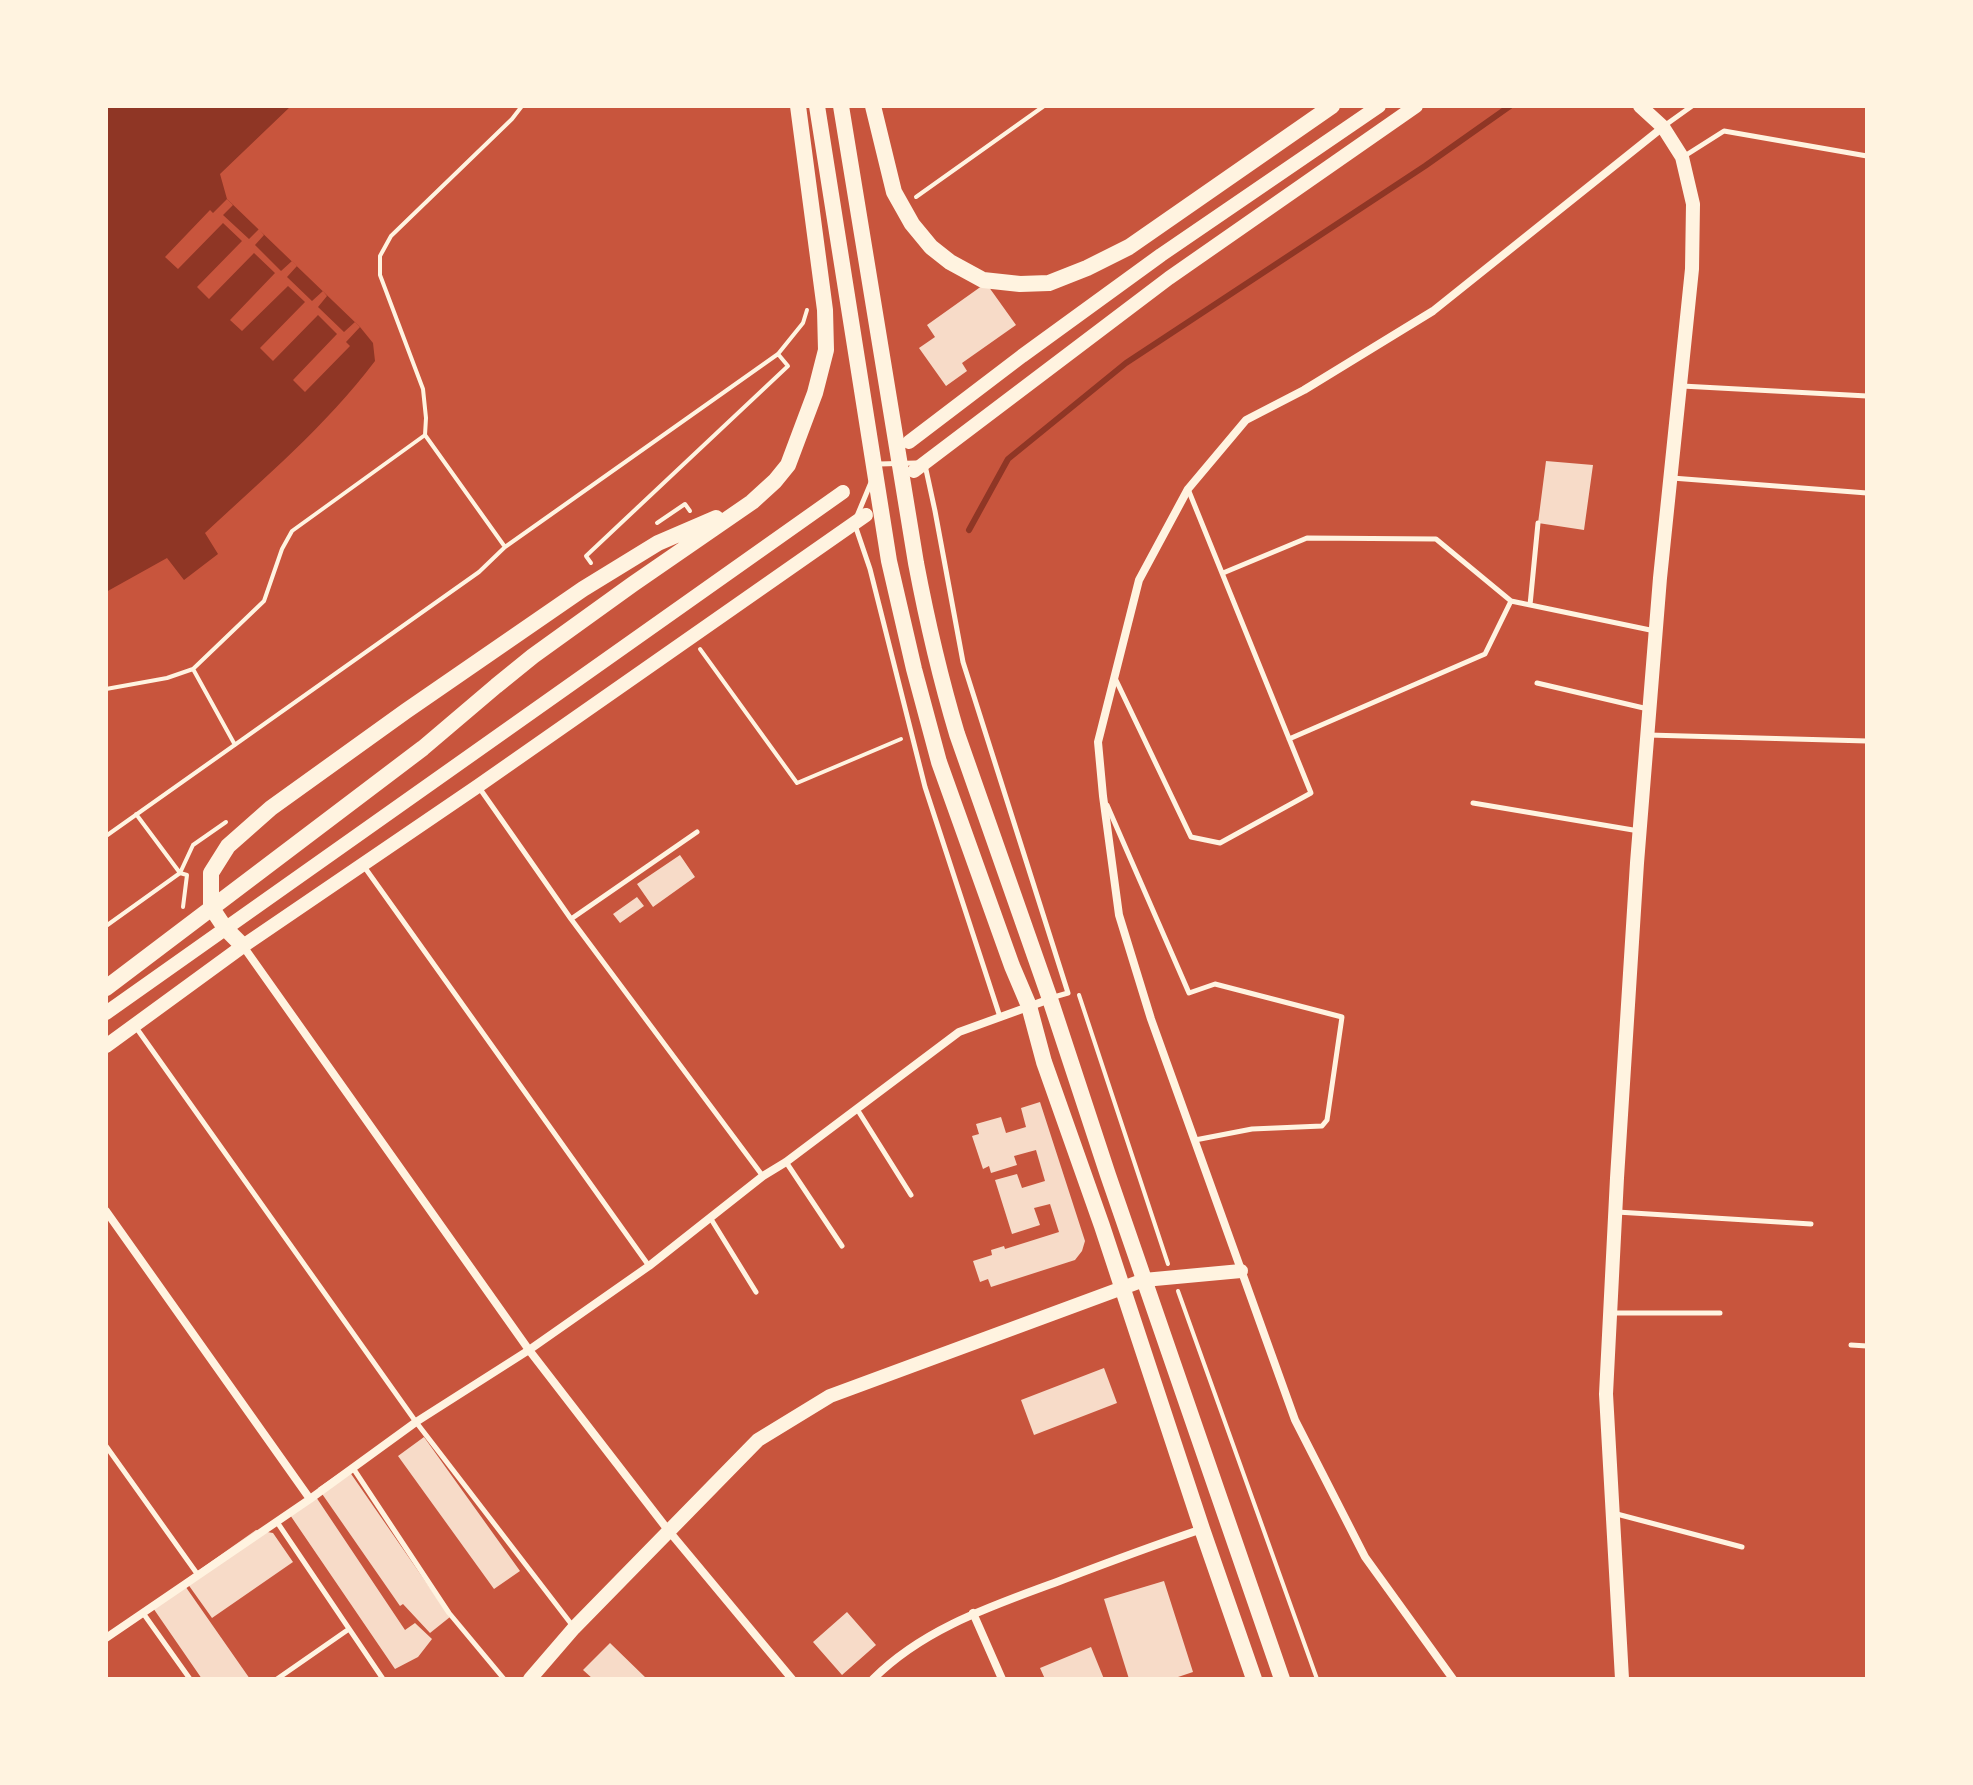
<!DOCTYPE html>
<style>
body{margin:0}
#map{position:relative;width:1973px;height:1785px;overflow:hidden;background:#c8553d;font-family:"PT Sans Narrow",sans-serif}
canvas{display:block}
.frame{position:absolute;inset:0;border:108px solid #fff3e0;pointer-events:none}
</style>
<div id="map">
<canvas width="1973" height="1785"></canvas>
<div class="frame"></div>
</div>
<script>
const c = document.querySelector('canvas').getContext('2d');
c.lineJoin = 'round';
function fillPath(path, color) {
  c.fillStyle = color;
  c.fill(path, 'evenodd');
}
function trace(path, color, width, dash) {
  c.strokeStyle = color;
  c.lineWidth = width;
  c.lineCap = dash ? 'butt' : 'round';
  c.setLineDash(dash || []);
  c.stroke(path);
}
const water = new Path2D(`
 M106,106H291L220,174L227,199L360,327L373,343L375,361C326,426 264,478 205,533L218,554L184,580L167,558L106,592Z`);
const pier = new Path2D(`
 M227,199L233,205L223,215L249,239L259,229L264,235L255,245L281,271L292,261L297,266L287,277L312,301L323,291L327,296L318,307L344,332L355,322L360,327L346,342L350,346L305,392L293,380L337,334L318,315L273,361L260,348L305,302L288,286L242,331L230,320L275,273L254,253L209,299L197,287L242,241L223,223L178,269L165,257L210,210L213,213Z`);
const stream = new Path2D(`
 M969,530L1008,459L1126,363L1425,166L1510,106`);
const building = new Path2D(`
 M986,283L1016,325L962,363L967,371L946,386L919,348L935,337L927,325Z
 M1546,461L1593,465L1584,530L1538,523Z
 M680,855L695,877L653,907L637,884Z
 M637,897L644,906L620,923L613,914Z
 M1040,1102L1085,1241L1082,1251L1075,1260L991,1287L988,1279L980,1282L973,1261L992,1255L991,1250L1004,1246L1005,1249L1059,1232L1050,1204L1034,1208L1040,1225L1012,1234L995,1180L1017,1174L1022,1188L1045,1181L1036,1150L1014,1156L1017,1165L991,1173L989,1166L983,1169L972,1136L979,1134L976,1124L1001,1117L1006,1133L1026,1127L1021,1108Z
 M1104,1368L1117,1403L1034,1435L1021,1400Z
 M424,1437L520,1571L494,1589L398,1456Z
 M347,1468L450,1617L430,1633L403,1604L400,1606L318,1488Z
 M314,1494L405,1630L415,1623L432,1639L418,1657L395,1669L288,1512Z
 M256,1530L273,1533L293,1562L212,1618L185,1580Z
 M1164,1581L1193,1672L1172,1679H1129L1104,1599Z
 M183,1583L250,1679H202L151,1605Z
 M847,1612L876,1645L842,1675L813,1642Z
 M610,1643L647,1679H593L583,1670Z
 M1091,1647L1104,1679H1045L1040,1668Z`);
const path = new Path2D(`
 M916,197L1044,106
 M425,435L505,547
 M657,523L685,504L690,511
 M591,563L586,556L788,366L778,354
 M700,649L797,783L901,739
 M106,689L167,678L193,669
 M235,745L193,669L264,601L282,549L292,531L425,435L426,418L423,389L380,275V256L391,236L512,119L522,106
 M136,814L180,873L187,875L183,907
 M106,836L479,572L505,547L778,354L803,323L807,310
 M106,926L180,873L193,845L226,822
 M1079,995L1168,1264
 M1178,1291L1317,1679`);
const service = new Path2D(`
 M1664,126L1692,106
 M1683,157L1724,131L1867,156
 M1682,386L1867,396
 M879,464L916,463
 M925,465L935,511L963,662L1068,993L1054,997
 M1672,478L1867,493
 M857,516L872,480
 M855,525L870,569L925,787L1000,1017
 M1223,573L1307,538L1436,539L1511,601L1655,631
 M1530,605L1538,523
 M1115,678L1191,837L1220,843L1311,793L1188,489
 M1537,683L1648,709
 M1648,735L1867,741
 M1289,739L1485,654L1511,601
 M478,786L571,919L762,1175
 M1473,803L1639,831
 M1107,805L1189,993L1215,984L1342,1017L1327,1120L1322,1126L1252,1129L1195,1140
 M363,865L649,1266
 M571,919L697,832
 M135,1026L416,1422L572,1625
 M857,1109L911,1195
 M786,1162L842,1246
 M1617,1212L1811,1224
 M711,1219L756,1292
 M1611,1313H1720
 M1851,1345L1867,1346
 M106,1446L198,1575
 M353,1468L449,1613L504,1679
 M1613,1513L1742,1547
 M277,1522L383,1679
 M143,1613L190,1679
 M277,1679L349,1629`);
const minor = new Path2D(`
 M243,946L529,1350L668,1530L792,1679
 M106,1211L310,1499
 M973,1613L1002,1679
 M106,1638L310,1499L416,1422L529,1350L649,1266L763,1176L786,1162L959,1032L1050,999
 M873,1679C925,1627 995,1605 1062,1580C1109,1562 1155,1545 1202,1529
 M1453,1679L1365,1557L1295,1420L1151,1019L1119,915L1103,796L1098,742L1139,580L1188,489L1246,420L1304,390L1433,311L1663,127`);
const tertiary = new Path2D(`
 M909,442L1022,356L1161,255L1379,106
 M914,471L1169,278L1416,106
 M106,1013L843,492
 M106,1046L243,946L478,786L866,515
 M530,1679L574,1628L758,1440L830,1396L1144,1280L1241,1271
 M1622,1679L1606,1394L1617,1178L1637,863L1660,578L1692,269L1693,204L1682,157L1663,127L1640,106`);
const secondary = new Path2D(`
 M817,106L889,561L914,669L939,762L1012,966L1029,1006L1044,1062L1102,1226L1202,1529L1254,1679
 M841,106L916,563C927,621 940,677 957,734L1050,999L1108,1175L1282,1679
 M873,106L894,192L912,224L931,247L950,262L983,280L1020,284L1049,283L1087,268L1129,247L1332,106
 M243,946L225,928L211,907V873L228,846L271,808L406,711L583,589L658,543L716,518
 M106,988L423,748L496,686L533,656L633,584L752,502L775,481L788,465L815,393L826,350L825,310L798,106`);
fillPath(water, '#8f3625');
fillPath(pier, '#c8553d');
trace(stream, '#8f3625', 6);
fillPath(building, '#f7dbc8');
trace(path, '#fff3e0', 4);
trace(service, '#fff3e0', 5);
trace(minor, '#fff3e0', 8);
trace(tertiary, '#fff3e0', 14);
trace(secondary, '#fff3e0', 16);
</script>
